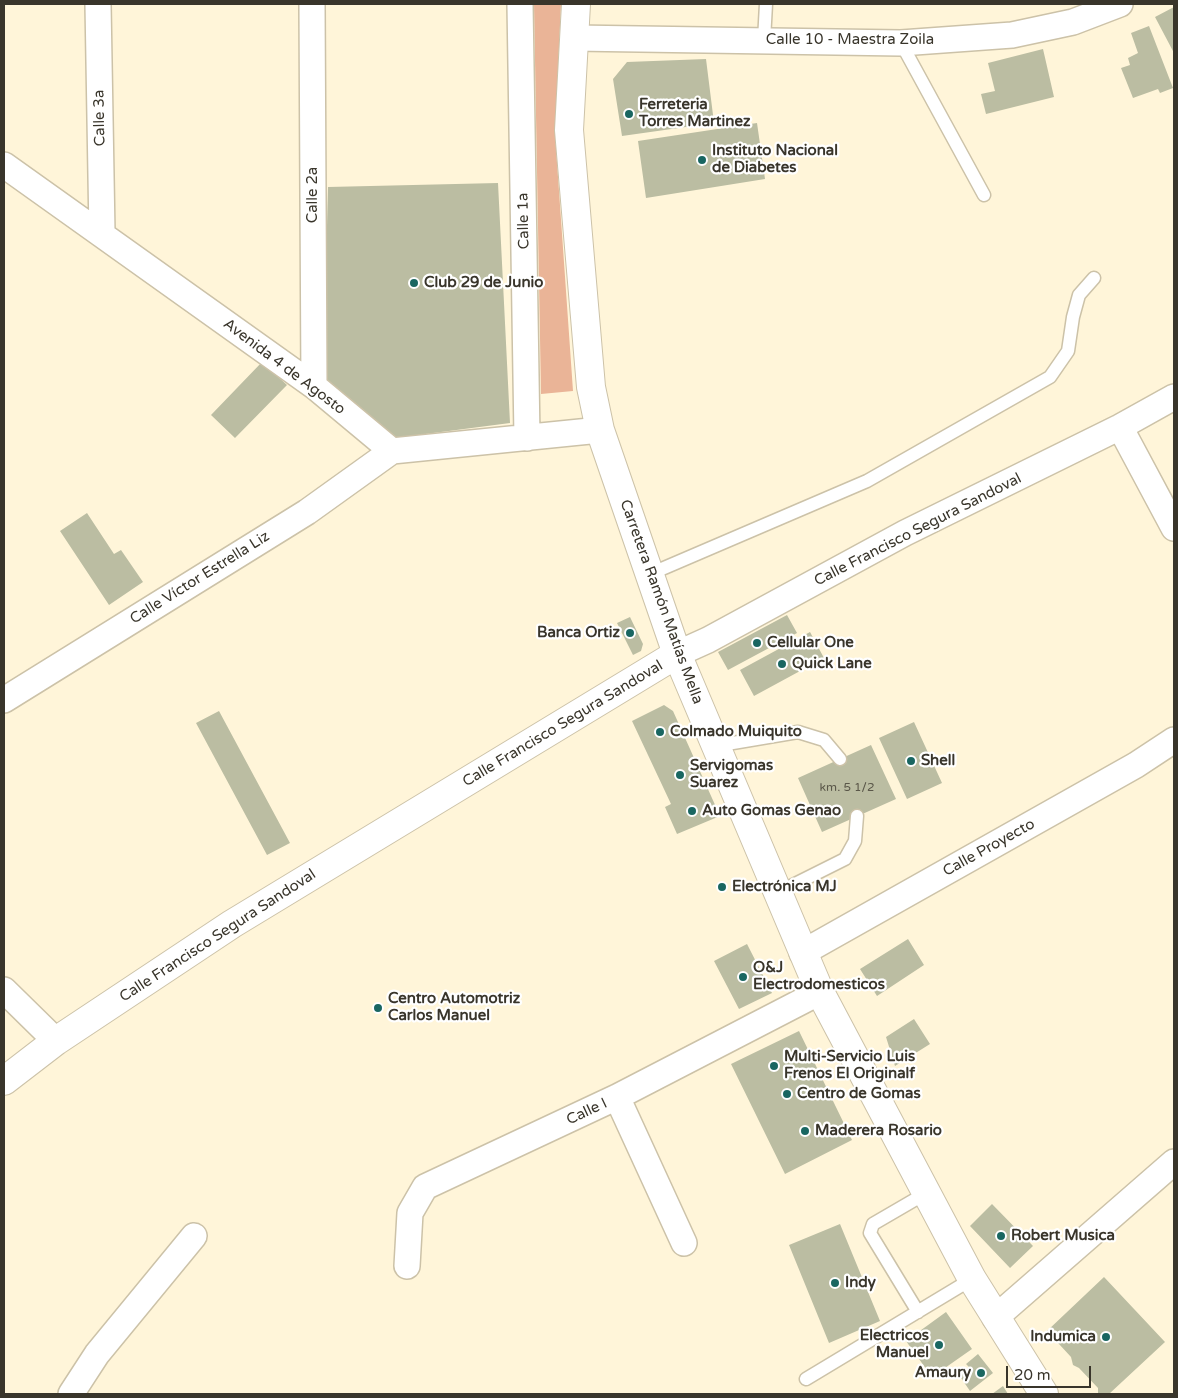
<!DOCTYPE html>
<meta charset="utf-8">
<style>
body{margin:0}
#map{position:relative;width:1178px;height:1398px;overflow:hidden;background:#fff5d9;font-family:"Varela Round",sans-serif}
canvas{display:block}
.frame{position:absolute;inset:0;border:5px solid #39352b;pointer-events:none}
.scale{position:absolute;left:1006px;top:1366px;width:85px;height:22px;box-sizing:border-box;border:2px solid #39352b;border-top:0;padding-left:6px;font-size:15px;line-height:18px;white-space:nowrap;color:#39352b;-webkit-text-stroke:4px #fff;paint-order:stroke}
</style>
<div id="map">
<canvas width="1178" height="1398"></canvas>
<div class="frame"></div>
<div class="scale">20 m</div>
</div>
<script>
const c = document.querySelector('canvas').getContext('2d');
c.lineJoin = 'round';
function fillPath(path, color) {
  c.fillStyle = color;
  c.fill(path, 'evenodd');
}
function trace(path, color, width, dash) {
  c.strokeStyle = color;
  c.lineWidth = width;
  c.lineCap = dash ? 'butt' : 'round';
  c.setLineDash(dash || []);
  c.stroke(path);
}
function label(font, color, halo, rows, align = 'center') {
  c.font = font + ' "Varela Round",sans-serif';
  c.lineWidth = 4.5;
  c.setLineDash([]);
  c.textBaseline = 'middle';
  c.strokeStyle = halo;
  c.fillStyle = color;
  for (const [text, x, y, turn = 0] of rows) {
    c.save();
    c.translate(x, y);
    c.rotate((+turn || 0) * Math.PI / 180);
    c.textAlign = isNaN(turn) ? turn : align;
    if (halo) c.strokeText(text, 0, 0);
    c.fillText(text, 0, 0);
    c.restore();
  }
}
const green = new Path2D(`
 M534,4H561L555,134L573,391L541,394Z`);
const building = new Path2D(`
 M1174,7V53L1155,17Z
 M1149,26L1173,88L1160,93L1158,89L1133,98L1121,68L1130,65L1128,58L1138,53L1131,33Z
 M1043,49L1054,97L986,114L981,94L995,91L988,63Z
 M706,59L714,123L622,136L613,79L627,62Z
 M757,123L765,179L646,198L638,141Z
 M498,183L510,423L395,438L323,379L328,187Z
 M262,362L287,385L235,438L211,415Z
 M87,513L114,554L121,550L143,582L109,605L60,531Z
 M787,615L797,633L728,670L718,652Z
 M630,617L643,644L641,651L633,655L617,623Z
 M810,632L824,658L754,696L740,670Z
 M664,705L673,711L720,816L677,834L665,807L671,804L632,721Z
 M219,711L290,843L267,855L196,723Z
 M914,722L942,783L907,799L879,738Z
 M871,745L896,799L822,832L798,778Z
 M908,939L924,965L877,996L860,969Z
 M747,944L772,993L739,1009L714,961Z
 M914,1019L930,1044L895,1066L886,1037Z
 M799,1031L852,1140L785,1174L731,1064Z
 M992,1204L1033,1246L1010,1268L970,1226Z
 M840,1224L880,1321L829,1343L789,1245Z
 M1104,1277L1165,1342L1109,1394H1098V1388L1079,1368L1073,1365L1071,1357L1047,1331Z
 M946,1312L972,1349L932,1377L906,1341Z
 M978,1354L993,1373L970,1391L959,1375L969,1367L966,1364Z
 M1003,1386L1008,1394H992Z`);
const lane = new Path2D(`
 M764,40L766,4
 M901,43L984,195
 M650,574L867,481L1050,377L1068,351L1073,317L1079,295L1094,278
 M715,746L798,732L824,740L840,759
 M777,893L845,859L855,841L857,816
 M918,1312L870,1233L873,1224L928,1192
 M806,1379L972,1279`);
const street = new Path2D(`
 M98,4L102,233
 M312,4L314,386
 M520,4L527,438
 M574,38L901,43L1012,35L1073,22L1120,4
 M4,165L314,386L392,451L600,430
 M1120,427L1174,528
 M677,654L708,640L905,533L1120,427L1174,397
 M4,700L307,512L392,451
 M802,953L1136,765L1174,740
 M4,990L56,1041
 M617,1097L684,1243
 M407,1266L410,1213L425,1187L617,1097L820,992
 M995,1318L1174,1162
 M71,1394L97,1354L194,1236`);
const secondary = new Path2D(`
 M576,4L569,130L591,387L600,430L677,654L820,992L972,1279L1044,1394
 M4,1081L56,1041L232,924L677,654`);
const markers = [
 [629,114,5,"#196661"],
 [702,160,5,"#196661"],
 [414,283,5,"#196661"],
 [630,633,5,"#196661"],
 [757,643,5,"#196661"],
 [782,664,5,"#196661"],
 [660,732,5,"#196661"],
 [911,761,5,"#196661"],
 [680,775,5,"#196661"],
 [692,811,5,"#196661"],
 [722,887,5,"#196661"],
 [743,977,5,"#196661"],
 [378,1008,5,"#196661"],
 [774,1066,5,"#196661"],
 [787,1094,5,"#196661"],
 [805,1131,5,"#196661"],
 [1001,1236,5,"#196661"],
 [835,1283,5,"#196661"],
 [1106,1337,5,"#196661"],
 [939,1345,5,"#196661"],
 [981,1373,5,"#196661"]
];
const numberNames = [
 ["km. 5 1/2",847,788]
];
const streetNames = [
 ["Calle 10 - Maestra Zoila",850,40],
 ["Calle 3a",100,118,-91],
 ["Calle 2a",313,195,-90],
 ["Calle 1a",524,221,-91],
 ["Avenida 4 de Agosto",284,367,37],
 ["Calle Francisco Segura Sandoval",918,530,-27],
 ["Calle Víctor Estrella Liz",200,578,-32],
 ["Carretera Ramón Matías Mella",661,602,70],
 ["Calle Francisco Segura Sandoval",563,724,-31],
 ["Calle Proyecto",989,848,-29],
 ["Calle Francisco Segura Sandoval",218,936,-33],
 ["Calle I",587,1112,-25]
];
const poiNames = [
 ["Ferreteria",639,105],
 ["Torres Martinez",639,122],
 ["Instituto Nacional",712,151],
 ["de Diabetes",712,168],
 ["Club 29 de Junio",424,283],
 ["Banca Ortiz",620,633,"right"],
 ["Cellular One",767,643],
 ["Quick Lane",792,664],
 ["Colmado Muiquito",670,732],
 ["Shell",921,761],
 ["Servigomas",690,766],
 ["Suarez",690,783],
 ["Auto Gomas Genao",702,811],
 ["Electrónica MJ",732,887],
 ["O&J",753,968],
 ["Electrodomesticos",753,985],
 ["Centro Automotriz",388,999],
 ["Carlos Manuel",388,1016],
 ["Multi-Servicio Luis",784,1057],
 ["Frenos El Originalf",784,1074],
 ["Centro de Gomas",797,1094],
 ["Maderera Rosario",815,1131],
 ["Robert Musica",1011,1236],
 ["Indy",845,1283],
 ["Electricos",929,1336,"right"],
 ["Manuel",929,1353,"right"],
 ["Indumica",1096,1337,"right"],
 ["Amaury",971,1373,"right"]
];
fillPath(green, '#eab497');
fillPath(building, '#bbbda2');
trace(lane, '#ccc2a8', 15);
trace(street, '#ccc2a8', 28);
trace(secondary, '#ccc2a8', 30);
trace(lane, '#fff', 12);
trace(street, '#fff', 25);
trace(secondary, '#fff', 28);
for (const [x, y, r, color] of markers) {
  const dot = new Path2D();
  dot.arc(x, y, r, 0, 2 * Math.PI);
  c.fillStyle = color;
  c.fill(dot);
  trace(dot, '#fff', 2);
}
label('12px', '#5a5749', null, numberNames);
label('15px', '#39352b', '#fff', streetNames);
label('bold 15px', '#39352b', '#fff', poiNames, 'left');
</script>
